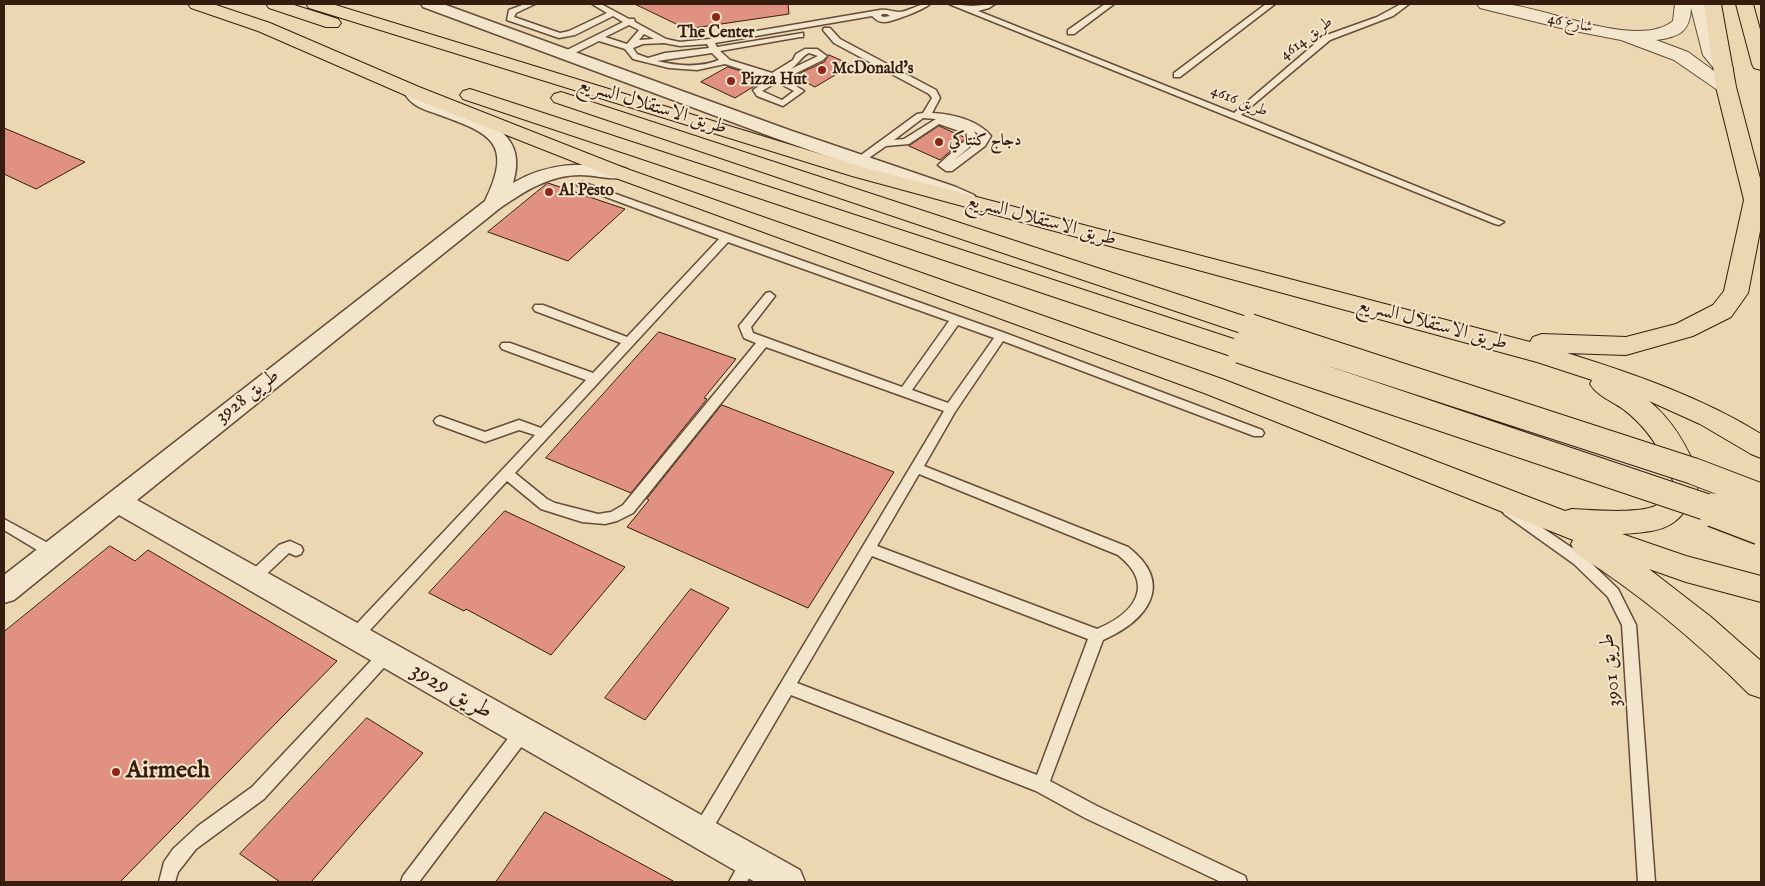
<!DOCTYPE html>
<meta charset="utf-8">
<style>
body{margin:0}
#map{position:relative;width:1765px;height:886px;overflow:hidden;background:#ebd7b1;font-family:"IM FELL English",serif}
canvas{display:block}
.frame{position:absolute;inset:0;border:5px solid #371d0f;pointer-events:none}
</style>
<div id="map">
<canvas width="1765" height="886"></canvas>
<div class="frame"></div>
</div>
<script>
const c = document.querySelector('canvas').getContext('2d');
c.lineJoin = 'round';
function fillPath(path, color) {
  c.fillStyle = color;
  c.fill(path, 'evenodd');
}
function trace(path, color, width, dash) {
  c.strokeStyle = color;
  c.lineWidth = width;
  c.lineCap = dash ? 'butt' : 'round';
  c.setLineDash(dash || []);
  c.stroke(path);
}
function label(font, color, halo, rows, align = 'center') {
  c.font = font + ' "IM FELL English",Amiri,serif';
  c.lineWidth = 4;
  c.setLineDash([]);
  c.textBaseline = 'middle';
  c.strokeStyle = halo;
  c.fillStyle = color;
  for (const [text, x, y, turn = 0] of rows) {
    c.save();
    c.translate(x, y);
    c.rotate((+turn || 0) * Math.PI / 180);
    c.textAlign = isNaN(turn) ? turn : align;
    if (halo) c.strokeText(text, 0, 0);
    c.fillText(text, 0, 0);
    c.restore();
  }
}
const building = new Path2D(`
 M635,4H788L789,14L687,29Z
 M829,55L852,65L815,87L794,76L824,62Z
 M728,67L766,79L735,98L701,82Z
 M939,126L966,138L940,160L909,146Z
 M4,128L85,162L36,189L4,174Z
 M548,183L625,209L568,261L488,232Z
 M659,332L736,359L704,398L707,399L631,493L546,458Z
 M722,405L894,472L808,608L627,527L649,500L647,499Z
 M505,511L625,567L551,655L466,609L464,611L429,593Z
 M110,546L135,561L148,550L337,661L120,882H4V632Z
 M691,589L729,608L645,720L605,698Z
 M367,718L423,753L311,882H280L240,854Z
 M545,812L675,882H496Z`);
const service = new Path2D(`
 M525,4H535L516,13L514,17L560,33L569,31L607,13L592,4H601L629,19H634L635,22L666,39L680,42L710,39L880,10C887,9 893,12 899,12C911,11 918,3 930,4C923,10 890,23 883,22C879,22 875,19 872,16L715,43L717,47L803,33V37H800L720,51L730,60L772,73L793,60L796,54L805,49H817L827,56L823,60L784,79L804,91L783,106L757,96L753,90L770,79L768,78L725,64L697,70L669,68L633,59L625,49L599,41L567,57H561V53L623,22L613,16L575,35L559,38L507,20L509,10ZM882,14H887L890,16L884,17L881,16ZM629,25L639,30L627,44L605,37ZM644,34L654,39L639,40ZM664,43L680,46L707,44L709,48L665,53L648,58L637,54L633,48L643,44ZM712,53L719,60C699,68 678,66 657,61ZM809,53L818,56L791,69C798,64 802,56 809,53ZM777,82L794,91L782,100L762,91Z
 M949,4L972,6L995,4L989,8L978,11L1234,113L1324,36L1377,17L1401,4H1409L1393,16L1330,40L1241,115L1504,222L1499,225L1495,224Z
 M1105,4H1114L1074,34H1068V30Z
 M1266,4H1275L1180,77H1174V73Z
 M824,28H830L840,39L936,90L940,98L932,113C952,114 978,120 991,136L985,146L952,171H946L938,165L968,138L965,133L939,124L909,144L886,146L863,162H857V158L917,114L923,113L932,98L929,94L834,43L823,30ZM923,118L936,119L904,139L894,140ZM974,131L981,136L978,142L954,160L977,141L978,138Z
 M582,182L1005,333L1262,430L1264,433L1262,436H1254L1003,341L955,412L924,466L1128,547C1176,584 1147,621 1103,640L1050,781L1097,806L1245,876L1247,882H1221L1085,818L1036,791L791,695L706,840L700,842L694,840L692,834L694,828L944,411L766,347L633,513L617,521L605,524L582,522L541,509L507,481L359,642L354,643L349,642L347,637L349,632L535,435L519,430L485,442L436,424L434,421L436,418L440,416L485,432L519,420L541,428L586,380L502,349L500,346L502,343H510L593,373L621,343L535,311L533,308L535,305H543L627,337L719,239L579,187L577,185ZM728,242L949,321L902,387L753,333L751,327L775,296L770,292L766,293L739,326L744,338L756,343L623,505L611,512L598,514L555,503L547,499L515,473ZM958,325L994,338L948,403L912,390ZM919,474L1118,555C1157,586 1133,614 1097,629L877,546ZM872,556L1088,639L1037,775L797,683Z
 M1509,505L1584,556L1618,589L1636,625L1655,882H1638L1622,625L1608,597L1574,564L1504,514L1502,510L1504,506Z
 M4,519L57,548L59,552L57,556L52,558L47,556L4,530Z
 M290,541L301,546L303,550L301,554L296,556L289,553L257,583L252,585L247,583L245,579L247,575L279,545Z
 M386,648L391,650L393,655L391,660L264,799L196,849L178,872L175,882H159L164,862L173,849L198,826L252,787L381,650Z
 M522,726L528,728L530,733L528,738L419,882H401L403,876L516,728Z
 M750,853L756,855L758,861L747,882H729L744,855Z`);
const minor = new Path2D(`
 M421,4H443L789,130L956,187L974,195L977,199L974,203L967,205L960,203L775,138L423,7Z
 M412,86C421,88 424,97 433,101C472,118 531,125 513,183C548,162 582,163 620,167L627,169L630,173L627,177C612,181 596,175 581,175C549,175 525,191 500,208L137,500L800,870L805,882H755L119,515L14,600L4,603V575L485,201C514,142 490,133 437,114C423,109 411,106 403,91L406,87Z`);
const tertiary = new Path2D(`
 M1477,4C1486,3 1496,3 1504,4C1546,7 1638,50 1673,21L1675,4H1707L1721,54L1733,68L1731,72H1717L1703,55L1691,8C1690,32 1679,37 1656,40L1688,52L1736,87L1733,91H1719L1674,60L1621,40L1569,30L1480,8Z`);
const primary = new Path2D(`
 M188,4H213L270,23L419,87L627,169L1222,379L1565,511L1572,509C1592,510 1638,514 1655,506C1664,502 1669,490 1673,481C1663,452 1648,428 1623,409C1612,401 1597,396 1590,384L1592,380L1537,362L852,176L309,8L306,4H332L866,168L1530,342L1533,337L1542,334L1626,337L1676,324L1713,305L1724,291L1744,200L1716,87L1704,4H1721L1736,87L1761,182V226L1748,293L1731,317L1693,336L1626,355L1567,353C1634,374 1701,397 1761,434V458L1751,454L1700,424L1649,401C1675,422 1690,451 1701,481C1680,526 1672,531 1622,534L1686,556L1761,576V602L1686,582L1649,569L1711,617L1761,661V698L1749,694C1696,641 1639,593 1575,553L1571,544L1573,540L1204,393L613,177L405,95L258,31L191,8Z
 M266,4H291L338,19L341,23L338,27H326L269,8Z
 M1736,4H1753L1761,33V70L1754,68L1752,64Z
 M470,89L1249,344L1253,350L1249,356L1240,359L1231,356L463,99L460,95L463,91Z
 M561,92L1259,321L1262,327L1259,333L1250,336L1241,333L554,102L551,98L554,94Z`);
const primaryBridgeFar1 = new Path2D(`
 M1250,327L1693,471L1761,497
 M1240,350L1718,511`);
const primaryBridge = new Path2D(`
 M1714,510L1761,528`);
const markers = [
 [716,17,5,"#8f2418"],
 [822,70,5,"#8f2418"],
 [731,81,5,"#8f2418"],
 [939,142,5,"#8f2418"],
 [549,192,5,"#8f2418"],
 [116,772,5,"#8f2418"]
];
const farStreetnames = [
 ["شارع 46",1570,24,12],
 ["طريق 4614",1307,39,-37],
 ["طريق 4616",1239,102,22]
];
const farPoinames = [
 ["The Center",716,34,"center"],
 ["McDonald's",832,70],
 ["Pizza Hut",741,81],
 ["دجاج كنتاكي",949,142],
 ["Al Pesto",559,192]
];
const streetNames = [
 ["طريق الاستقلال السريع",652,107,17],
 ["طريق الاستقلال السريع",1041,221,15],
 ["طريق الاستقلال السريع",1432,325,15],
 ["طريق 3928",248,397,-38],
 ["طريق 3901",1612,670,-96]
];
const nearStreetnames = [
 ["طريق 3929",451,692,30]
];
const nearPoinames = [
 ["Airmech",126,772]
];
fillPath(building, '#e19181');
trace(building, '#371d0f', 1);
trace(service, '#644c38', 3);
trace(minor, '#644c38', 3);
trace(tertiary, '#644c38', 2);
trace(primary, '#371d0f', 2);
fillPath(service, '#f2e5cc');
fillPath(minor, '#f2e5cc');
fillPath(tertiary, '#f2e5cc');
fillPath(primary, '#ebd7b1');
trace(primaryBridgeFar1, '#371d0f', 28, []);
trace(primaryBridge, '#371d0f', 36, []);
trace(primaryBridgeFar1, '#ebd7b1', 26);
trace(primaryBridge, '#ebd7b1', 33);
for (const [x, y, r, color] of markers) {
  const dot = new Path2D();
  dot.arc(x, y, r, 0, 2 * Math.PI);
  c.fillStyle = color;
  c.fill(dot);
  trace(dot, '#f2e5cc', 2);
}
label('16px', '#371d0f', '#f2e5cc', farStreetnames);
label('bold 16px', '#371d0f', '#f2e5cc', farPoinames, 'left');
label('20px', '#371d0f', '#f2e5cc', streetNames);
label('24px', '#371d0f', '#f2e5cc', nearStreetnames);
label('bold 24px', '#371d0f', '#f2e5cc', nearPoinames, 'left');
</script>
